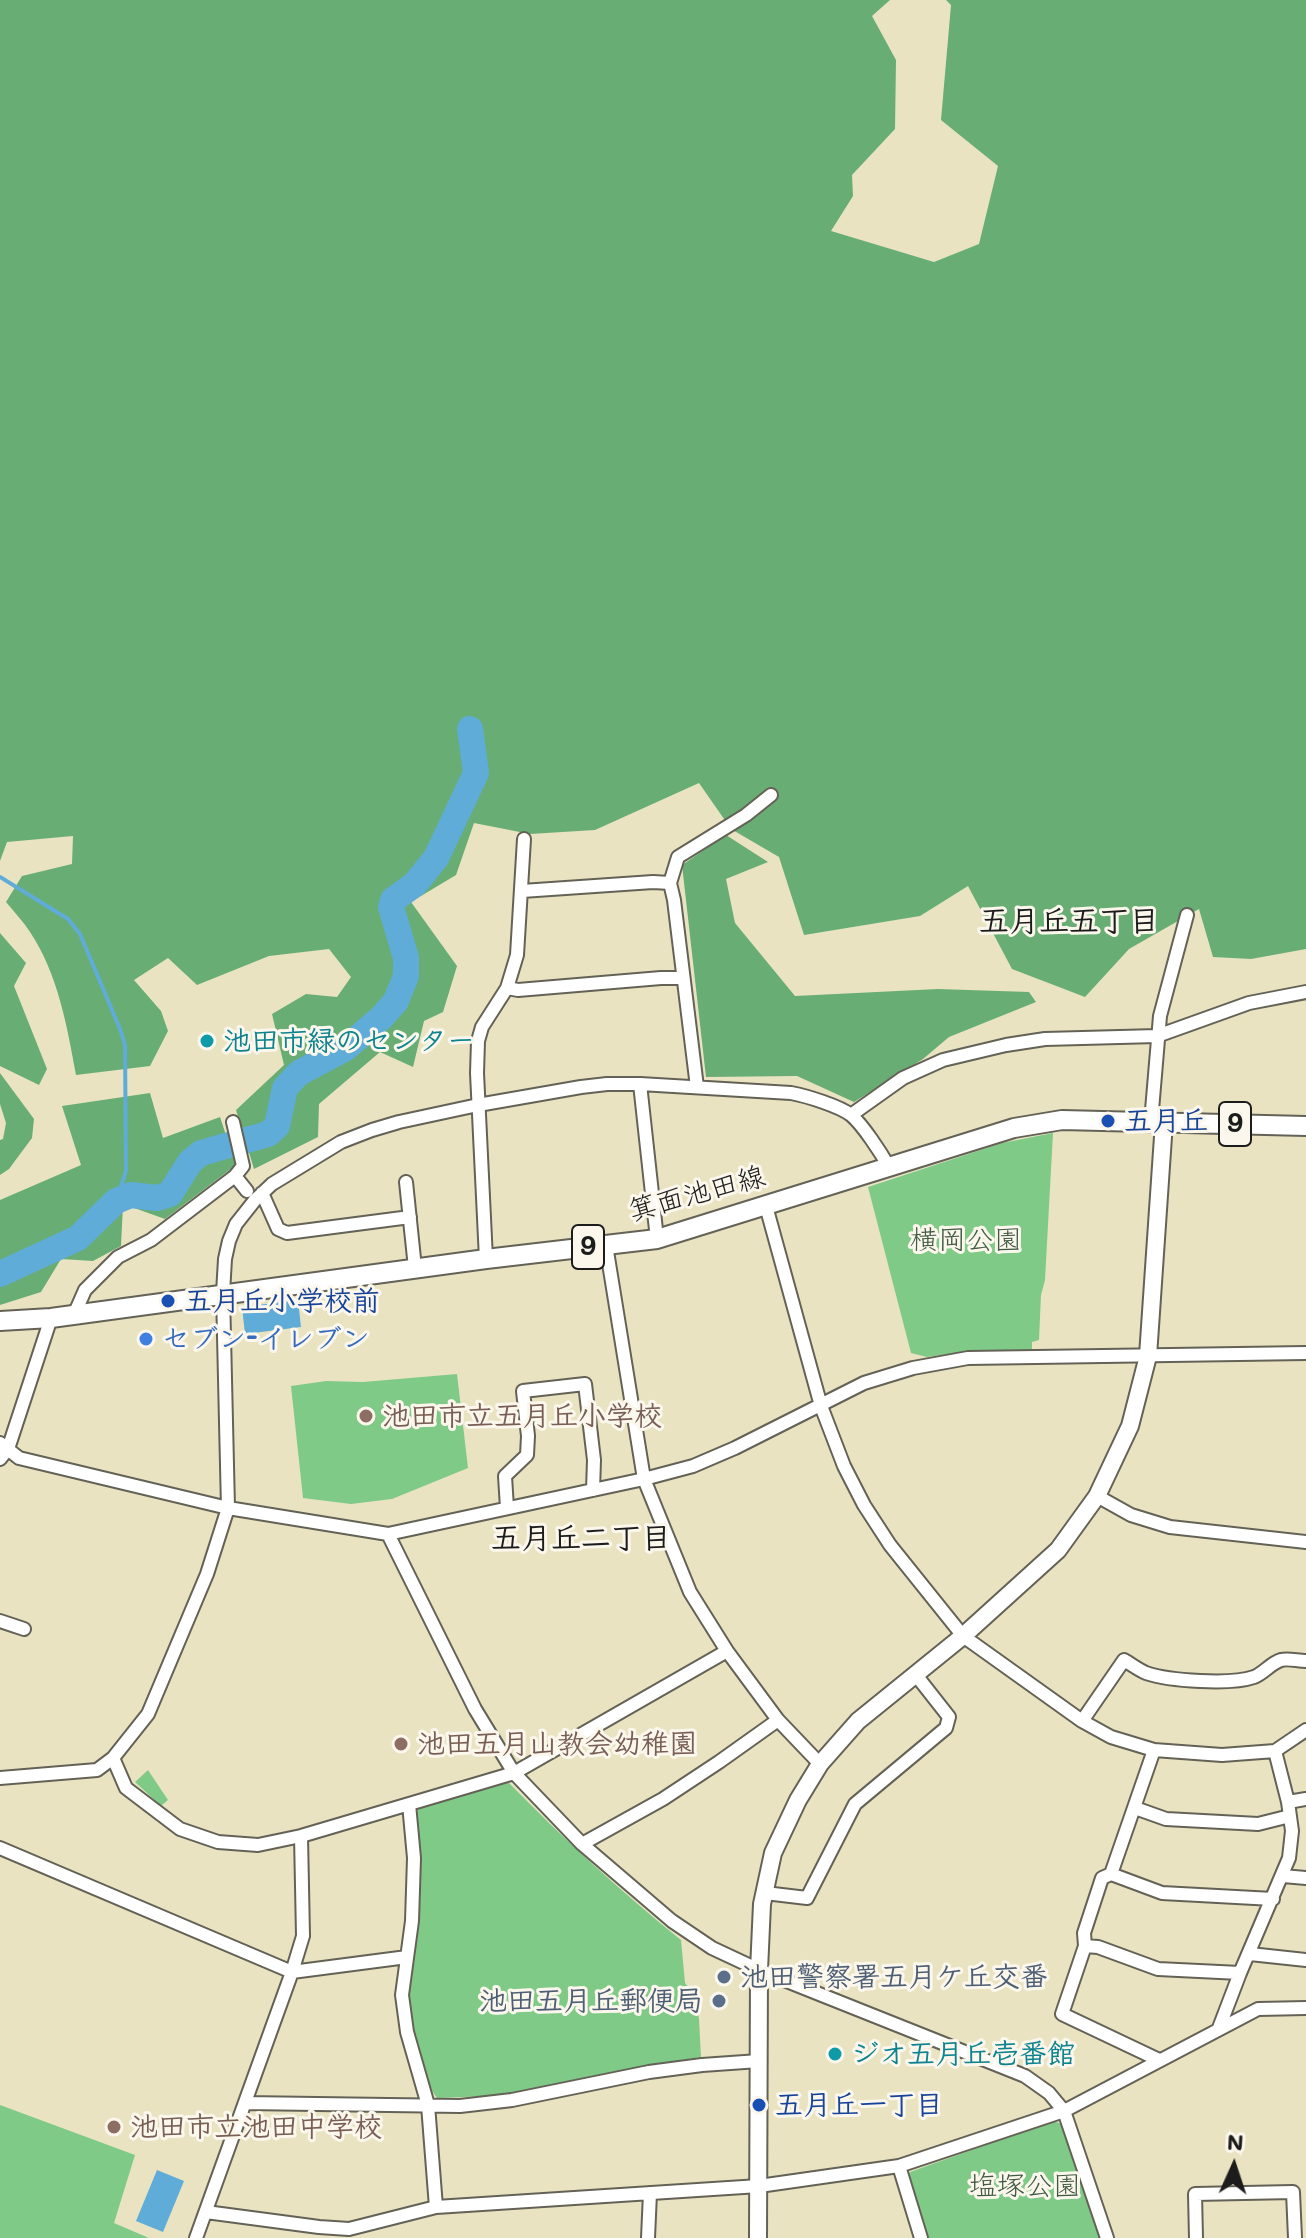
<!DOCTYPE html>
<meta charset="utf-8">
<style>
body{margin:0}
#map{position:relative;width:1306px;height:2238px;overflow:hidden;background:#e9e3c2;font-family:Mali,sans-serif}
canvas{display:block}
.north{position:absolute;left:1194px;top:2126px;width:80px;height:80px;-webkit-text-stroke:6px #fbf7ec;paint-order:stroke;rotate:3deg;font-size:22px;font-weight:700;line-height:32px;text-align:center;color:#1c1c1c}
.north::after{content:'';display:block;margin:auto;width:28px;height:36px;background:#1c1c1c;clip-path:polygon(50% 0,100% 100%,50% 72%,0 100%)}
</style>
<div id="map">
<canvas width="1306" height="2238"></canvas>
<div class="north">N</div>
</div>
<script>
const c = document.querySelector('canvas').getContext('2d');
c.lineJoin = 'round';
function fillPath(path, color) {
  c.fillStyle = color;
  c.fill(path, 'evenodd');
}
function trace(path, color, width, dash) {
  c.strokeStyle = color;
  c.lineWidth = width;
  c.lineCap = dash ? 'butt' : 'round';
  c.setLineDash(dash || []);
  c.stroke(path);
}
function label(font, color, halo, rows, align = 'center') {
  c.font = font + ' Mali,"Klee One",sans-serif';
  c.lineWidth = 6;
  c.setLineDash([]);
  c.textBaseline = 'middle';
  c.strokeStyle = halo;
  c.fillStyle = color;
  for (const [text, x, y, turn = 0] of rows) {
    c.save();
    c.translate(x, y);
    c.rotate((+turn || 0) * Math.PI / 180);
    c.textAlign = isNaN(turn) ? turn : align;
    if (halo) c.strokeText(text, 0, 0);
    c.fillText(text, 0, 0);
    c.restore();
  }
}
const green = new Path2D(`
 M1053,1133L1045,1280L1041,1295L1039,1340L1032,1342V1351L978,1350L927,1357L911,1353L868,1187L1002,1143Z
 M457,1374L468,1468L392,1499L351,1504L303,1498L291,1386L326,1381L363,1382Z
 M148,1770L168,1800L161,1806L135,1782Z
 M508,1782C563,1838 620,1891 681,1940L685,1983L695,1995L699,2019L701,2057L644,2066L532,2090L490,2096L437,2098L432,2091L413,2032L408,1995L410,1968L419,1921L420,1857L416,1813L420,1807Z
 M0,2105L135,2155L114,2223L149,2238H0Z
 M1053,2121L1062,2124L1101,2238H928L908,2178L910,2172Z`);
const forest = new Path2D(`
 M0,0H890L872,16L896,60L895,129L852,175L853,196L831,231L934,262L979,244L998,166L941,120L951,5L946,0H1306V949L1251,959L1213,957L1199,909L1129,949L1085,997L1012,969L968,886L920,916L804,935L779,857L731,829L699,783L595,830L530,834L474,823L456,875L411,902L457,966L443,1012L424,1021L413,1067L380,1052L319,1104L318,1137L254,1169L236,1110L284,1065L272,1014L306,994L337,997L351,977L329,949L269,956L197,985L168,958L134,980L161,1011L168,1031L150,1066L76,1075C67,1026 58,974 30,932C23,921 14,912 6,902L22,876L72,864L73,836L7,842L0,861Z
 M726,835L768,862L726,879L735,923L795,996L938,989L1029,992L1036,1002L949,1037L923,1059L854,1102L797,1076L706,1077L682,865Z
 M0,933L26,963L14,986L47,1069L39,1085L0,1066Z
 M0,1073L34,1119L32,1138L9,1169L0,1175V1140L3,1139L6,1123L0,1104Z
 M150,1093L163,1138L220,1117L236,1165L165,1219L123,1204L121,1246L93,1261L61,1259L41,1292L0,1305V1200L81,1165L62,1106Z`);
const water = new Path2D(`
 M298,1300L301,1327L245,1334L242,1307Z
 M157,2170L184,2181L163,2232L136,2221Z`);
const stream = new Path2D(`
 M0,877L68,919L80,934L120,1029L125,1045L126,1171L116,1201`);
const river = new Path2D(`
 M0,1274L78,1238L116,1201L131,1195L157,1198L170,1194L190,1162L201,1153L268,1134L277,1126L285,1088L299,1073L346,1048L382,1017L396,1001L406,976V958L391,907L393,900L415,884L436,858L476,773L470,729`);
const street = new Path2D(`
 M670,883L678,857L746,815L771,795
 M522,891L653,882L670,883L674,900L697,1087
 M507,988L518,990L661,978H683
 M640,1084L657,1239
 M851,1115L903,1078L943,1060L1006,1045L1045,1039L1157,1036L1249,1003L1306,992
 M1151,1122L1160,1016L1187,915
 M235,1176L247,1191
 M406,1182L415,1268
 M262,1193L278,1229L287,1233L410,1217
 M766,1206L821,1406L844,1466L864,1505L890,1545L963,1636L1082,1721L1111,1737L1154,1750L1222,1755L1275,1751L1306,1730
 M606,1245L644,1479L690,1592L727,1651L778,1720L820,1764
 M486,1259L477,1073L478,1041L482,1027L507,988L517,955L524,839
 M74,1315L85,1290L118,1257L151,1240L235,1176L243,1166L233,1122
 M0,1443L19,1458L228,1508L388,1534L644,1479L693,1466L735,1448L864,1383L913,1368L968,1358L1306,1353
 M0,1459L8,1449L51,1318
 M1097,1496L1131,1515L1170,1527L1306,1542
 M507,1508L505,1476L527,1455L528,1436L523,1391L585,1384L594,1460L593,1490
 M388,1534L475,1709L514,1773L582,1844L672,1921L712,1948L759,1970L1025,2076L1049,2093L1064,2111L1107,2238
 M0,1621L24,1629
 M1082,1721L1124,1660C1131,1664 1139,1670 1146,1673C1169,1681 1231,1685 1254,1677C1264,1673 1271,1663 1281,1660C1288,1658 1298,1661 1306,1661
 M1154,1750L1111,1874L1102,1878L1084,1933L1085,1946L1062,2014L1159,2060
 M113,1758L126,1788L180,1829L218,1842L258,1845L301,1836L514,1773L727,1651
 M0,1778L97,1770L113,1758L148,1714L207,1574L228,1508L223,1293L225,1259L229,1241L236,1224L255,1200L272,1184L341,1142L372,1130L399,1122L478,1105L581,1087L607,1084H640L791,1093C807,1096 839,1106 851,1115C863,1125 881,1153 889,1167
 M1288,1802L1306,1799
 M409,1804L414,1858L412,1921L402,1995L407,2032L428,2105L436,2207
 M1135,1808L1166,1819L1258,1824L1290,1816
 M582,1844L663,1799L719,1762L778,1720
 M0,1848L292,1972L407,1957
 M1111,1874L1162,1893L1273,1899
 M1283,1876L1306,1878
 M765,1893L807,1898L855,1804L946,1728L949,1717L916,1675
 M1085,1946L1098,1947L1158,1969L1240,1973
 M1250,1954L1306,1960
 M1219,2028L1240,1973L1289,1858L1292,1831L1288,1802L1275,1751
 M245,2103L460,2106L512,2100L649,2072L702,2065L759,2061
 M899,2166L921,2238
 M206,2212L319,2227L349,2229L436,2207L759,2186L899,2166L1064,2111L1258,2009L1306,2008
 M196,2238L292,1972L303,1936L301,1836
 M648,2238L650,2193
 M1196,2238L1195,2194L1293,2192L1295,2238`);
const secondary = new Path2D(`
 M758,2238L759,1970L762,1904L773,1853L798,1800L820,1764L858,1721L963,1636L1058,1550L1097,1496L1130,1426L1148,1356L1164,1122`);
const primary = new Path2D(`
 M0,1321L51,1318L486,1259L657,1239L1014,1128L1062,1120L1306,1126`);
const markers = [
 [207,1041,8,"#0f9aa8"],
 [1108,1121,8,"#1a4fb4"],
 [168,1301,8,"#1a4fb4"],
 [146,1339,8,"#3f7fe0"],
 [366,1416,8,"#8d6e63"],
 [401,1744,8,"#8d6e63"],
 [724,1977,8,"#5c6f8a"],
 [719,2001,8,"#5c6f8a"],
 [835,2054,8,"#0f9aa8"],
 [759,2105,8,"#1a4fb4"],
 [114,2127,8,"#8d6e63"]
];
const shields = [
 [1235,1124,32],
 [588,1247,32]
];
const shieldNames = [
 ["9",1235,1124],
 ["9",588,1247]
];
const cultureNames = [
 ["池田市緑のセンター",223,1041],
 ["ジオ五月丘壱番館",851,2054]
];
const transitNames = [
 ["五月丘",1124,1121],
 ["五月丘小学校前",184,1301],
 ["五月丘一丁目",775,2105]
];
const streetNames = [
 ["箕面池田線",697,1194,-15]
];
const parkNames = [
 ["横岡公園",966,1240],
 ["塩塚公園",1025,2186]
];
const shopNames = [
 ["セブン-イレブン",162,1339]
];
const educationNames = [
 ["池田市立五月丘小学校",382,1416],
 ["池田五月山教会幼稚園",417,1744],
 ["池田市立池田中学校",130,2127]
];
const serviceNames = [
 ["池田警察署五月ケ丘交番",740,1977],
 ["池田五月丘郵便局",703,2001,"right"]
];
const neighbourhoodNames = [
 ["五月丘五丁目",1069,922],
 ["五月丘二丁目",581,1539]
];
fillPath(green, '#80ca88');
fillPath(forest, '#68ae74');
fillPath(water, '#5facd8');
trace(stream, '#5facd8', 4);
trace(river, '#5facd8', 26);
trace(street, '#646256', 16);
trace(secondary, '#646256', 20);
trace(primary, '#646256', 22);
trace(street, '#fff', 12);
trace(secondary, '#fff', 16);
trace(primary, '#fff', 18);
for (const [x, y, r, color] of markers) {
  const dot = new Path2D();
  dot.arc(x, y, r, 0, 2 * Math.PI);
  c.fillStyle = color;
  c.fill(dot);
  trace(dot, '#fbf7ec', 3);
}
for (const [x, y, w] of shields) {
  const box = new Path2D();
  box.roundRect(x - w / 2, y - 22, w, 44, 6);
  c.fillStyle = '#fbf7ec';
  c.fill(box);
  trace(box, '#1c1c1c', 2);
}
label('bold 26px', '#1c1c1c', null, shieldNames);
label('bold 28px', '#0d838f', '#fbf7ec', cultureNames, 'left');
label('bold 28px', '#164399', '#fbf7ec', transitNames, 'left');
label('28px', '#1c1c1c', '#fbf7ec', streetNames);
label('28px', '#3f5942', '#fbf7ec', parkNames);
label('bold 28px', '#366cbe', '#fbf7ec', shopNames, 'left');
label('bold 28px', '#785e54', '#fbf7ec', educationNames, 'left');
label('bold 28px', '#4e5e75', '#fbf7ec', serviceNames, 'left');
label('bold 30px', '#1c1c1c', '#fbf7ec', neighbourhoodNames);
</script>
